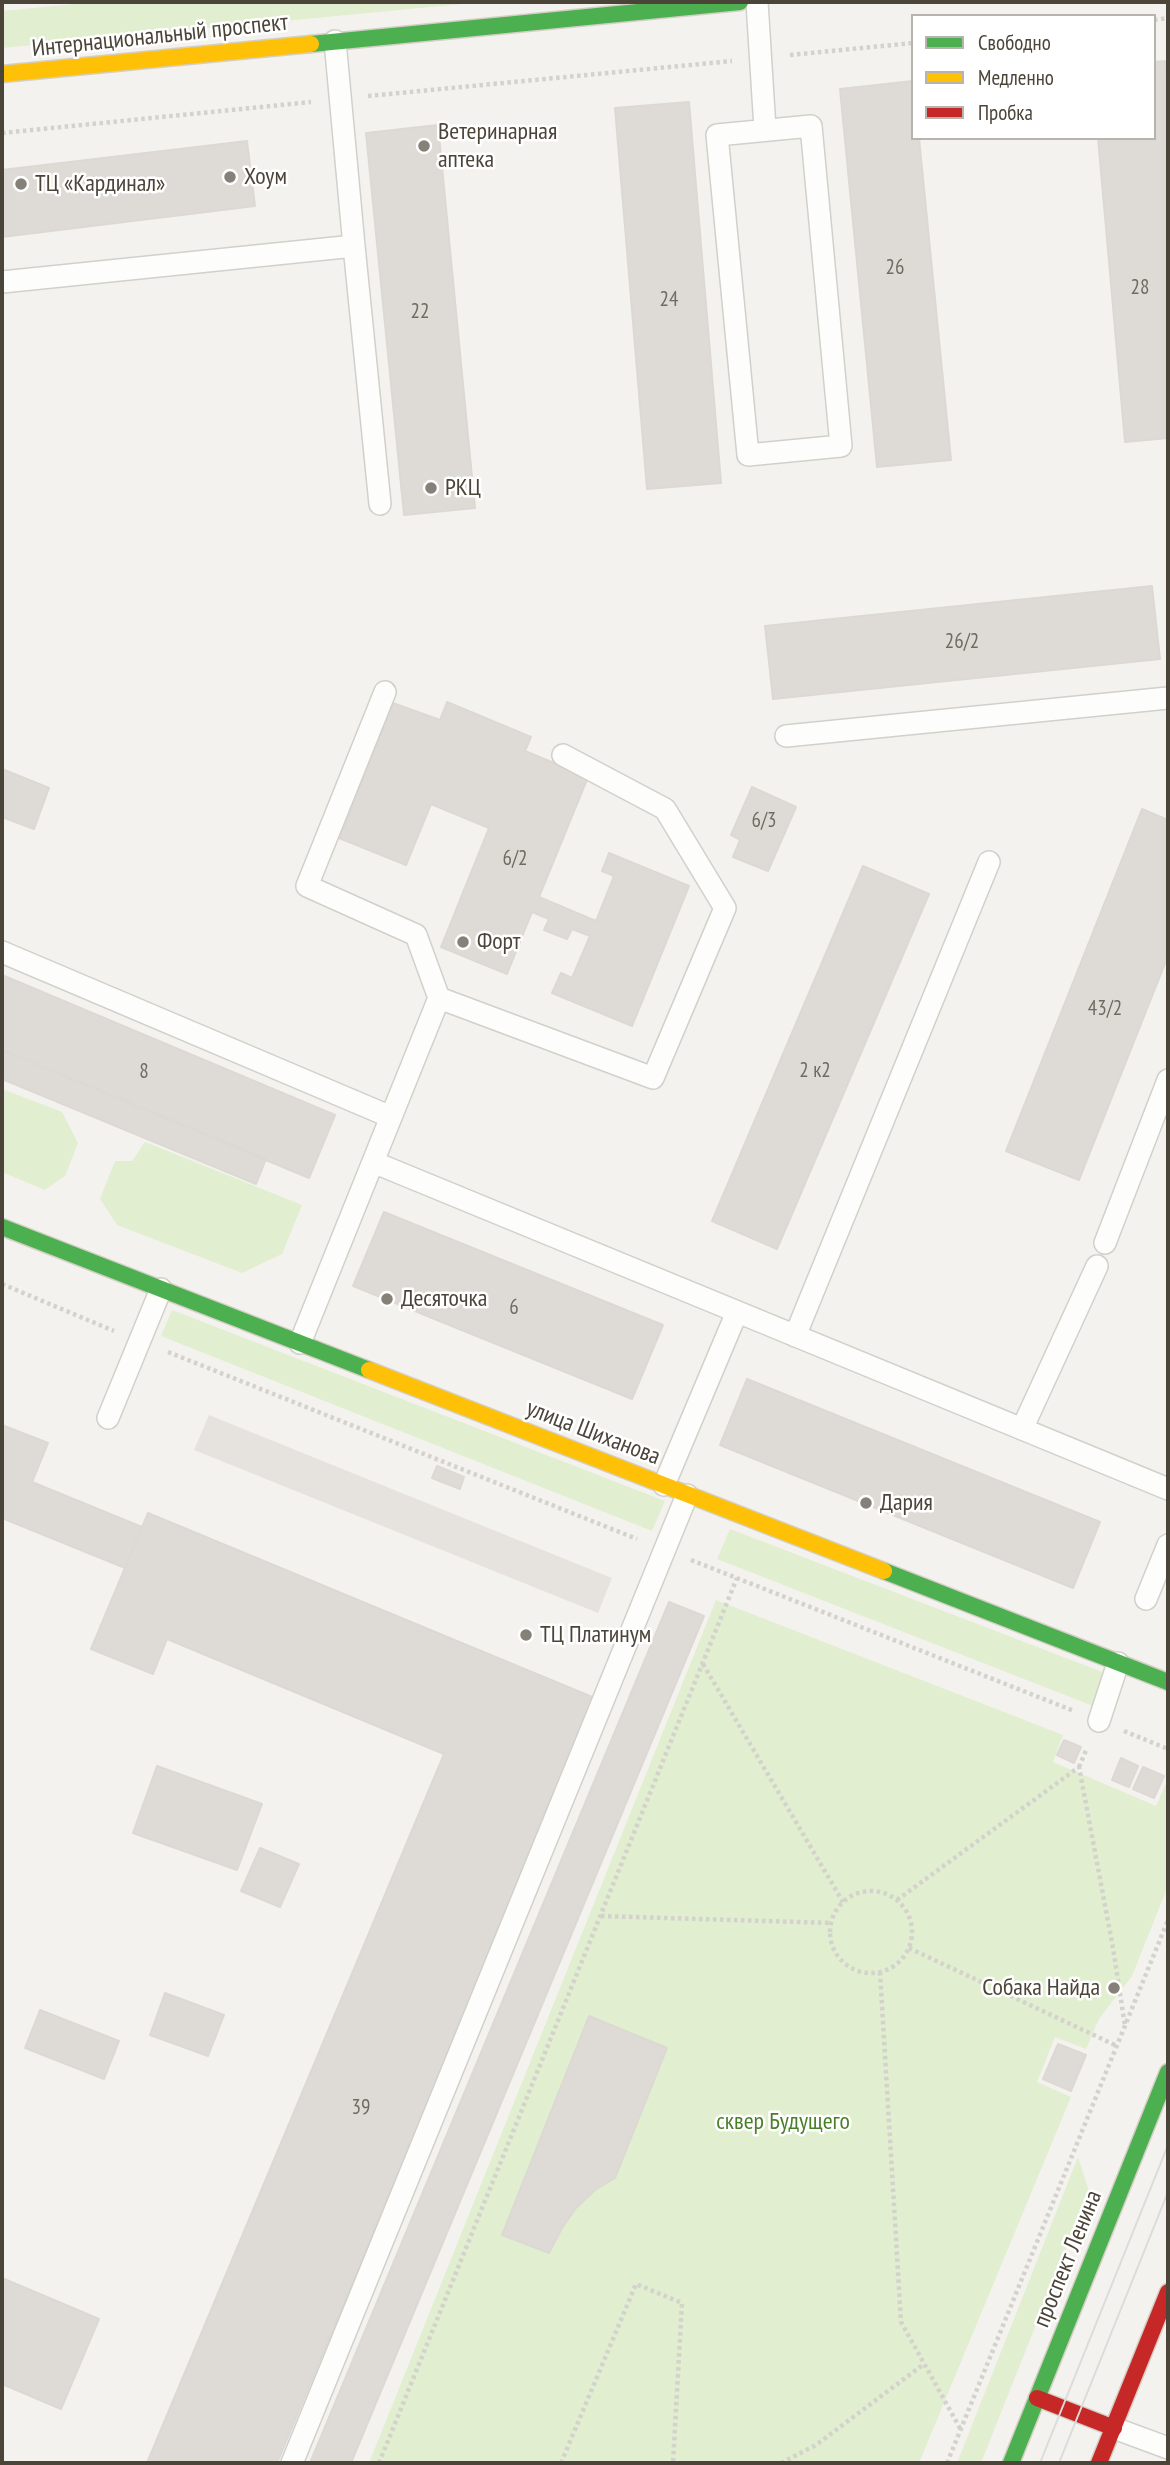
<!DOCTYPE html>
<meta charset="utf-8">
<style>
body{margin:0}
#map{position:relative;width:1170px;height:2465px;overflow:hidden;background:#f4f2ee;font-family:"PT Sans Narrow",sans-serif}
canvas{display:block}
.frame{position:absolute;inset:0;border:4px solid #4b4439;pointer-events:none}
.legend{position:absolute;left:911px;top:14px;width:245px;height:126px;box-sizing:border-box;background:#fff;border:2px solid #b7b4b0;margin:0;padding:9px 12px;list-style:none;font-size:21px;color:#4b4439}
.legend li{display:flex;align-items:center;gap:14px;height:35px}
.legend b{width:35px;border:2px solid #b7b4b0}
</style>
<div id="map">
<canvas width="1170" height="2465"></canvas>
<div class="frame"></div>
<ul class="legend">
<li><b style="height:9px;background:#4caf50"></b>Свободно</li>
<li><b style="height:9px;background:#ffc107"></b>Медленно</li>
<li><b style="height:9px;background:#c62828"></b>Пробка</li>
</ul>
</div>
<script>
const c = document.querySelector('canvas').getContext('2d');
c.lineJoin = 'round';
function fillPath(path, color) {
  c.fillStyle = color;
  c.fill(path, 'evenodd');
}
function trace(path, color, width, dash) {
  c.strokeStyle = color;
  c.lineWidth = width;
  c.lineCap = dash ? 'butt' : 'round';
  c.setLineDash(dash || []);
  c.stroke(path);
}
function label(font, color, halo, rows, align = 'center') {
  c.font = font + ' "PT Sans Narrow",sans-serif';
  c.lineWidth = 5;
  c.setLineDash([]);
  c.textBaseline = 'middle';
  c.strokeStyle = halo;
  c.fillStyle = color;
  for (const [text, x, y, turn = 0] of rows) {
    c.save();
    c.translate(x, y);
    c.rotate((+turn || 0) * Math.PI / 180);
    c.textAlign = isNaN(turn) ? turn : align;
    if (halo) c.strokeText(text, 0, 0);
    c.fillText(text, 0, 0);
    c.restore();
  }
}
const green = new Path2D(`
 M97,2H483L2,48V11Z
 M2,1089L62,1112L78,1143L65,1176L45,1190L2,1172Z
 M145,1142L302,1205L282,1254L242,1273L117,1225L100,1199L115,1161H132Z
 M172,1310L665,1501L652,1531L161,1336Z
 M730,1529L1105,1673L1093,1706L717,1559Z
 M716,1600L1063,1735L1053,1762L1156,1806L1168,1779V1886L1132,1976L1099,2019L1086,2049L1055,2037L1037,2082L1071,2097L919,2463H369Z
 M1078,2157L1089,2191L981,2463H957Z`);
const parking = new Path2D(`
 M209,1415L612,1578L598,1613L194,1450Z`);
const building = new Path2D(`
 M1165,61L1168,96V438L1125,442L1098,138H1154V62Z
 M913,81V138H919L951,460L877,467L840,89Z
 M689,102L721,483L647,489L615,108Z
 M438,125L475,508L404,515L366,133Z
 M247,141L255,206L2,237V170Z
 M1152,586L1160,659L773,699L765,626Z
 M447,702L531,737L525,751L588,777L539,897L596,921L614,876L602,871L609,853L689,886L632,1026L552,993L561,973L572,978L590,936L572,929L567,939L544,930L549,919L532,912L507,974L441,947L489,828L431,804L406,865L339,838L393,703L440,720Z
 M2,769L49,788L34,829L2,817Z
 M752,787L796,807L768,871L733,857L740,840L731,835Z
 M1142,809L1168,820V956L1079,1180L1006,1151Z
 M863,866L929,894L777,1249L712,1221Z
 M2,975L335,1115L309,1178L2,1050Z
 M2,1050L266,1159L256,1184L2,1079Z
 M384,1212L663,1325L632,1399L353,1286Z
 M747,1379L1100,1522L1073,1588L720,1445Z
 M2,1425L48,1443L32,1482L142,1527L125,1568L2,1518Z
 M437,1466L464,1477L460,1489L432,1478Z
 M148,1513L597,1699L277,2463H147L444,1754L167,1639L153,1674L91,1649Z
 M669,1602L704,1616L351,2463H310Z
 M1064,1740L1081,1747L1074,1763L1057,1755Z
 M1121,1758L1138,1766L1129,1787L1112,1780Z
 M157,1766L262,1804L237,1870L133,1833Z
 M1143,1767L1164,1776L1154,1798L1133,1789Z
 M260,1848L299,1864L280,1907L241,1891Z
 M165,1993L224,2015L208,2056L150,2035Z
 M40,2010L119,2041L104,2079L25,2048Z
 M589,2016L667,2048L615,2178L595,2190L576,2208L562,2228L549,2253L502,2235Z
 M1058,2044L1086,2055L1071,2091L1043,2079Z
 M2,2278L99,2319L61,2409L2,2384Z`);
const path = new Path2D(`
 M1154,20L1168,18
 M790,55L913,43
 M368,96L732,61
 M2,133L311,102
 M2,1284L114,1331
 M168,1352L637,1539
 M691,1560L1074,1711
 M703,1664L843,1902
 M1124,1731L1168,1749
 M1079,1767L1087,1748
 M830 1932a41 41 0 1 1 82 0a41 41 0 1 1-82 0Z
 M897,1900L1079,1767L1113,1948L1125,2026
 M601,1916L831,1923
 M909,1948L1117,2046
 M880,1972L901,2322L961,2430
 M379,2463L737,1578
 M561,2463L636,2284L682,2303L673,2463
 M781,2463L816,2445L924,2364
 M947,2463L1168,1920`);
const lane = new Path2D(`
 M757,2L765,129
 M335,41L354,246
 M811,126L841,446L748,455L717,135Z
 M2,282L354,246L380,504
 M385,692L307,886L416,935L439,998
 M786,736L1168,698
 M2,952L391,1117
 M373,1162L1168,1489
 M1105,1243L1168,1080
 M795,1336L989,862
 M300,1343L439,998L653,1078L725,908L665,809L563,755
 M108,1418L161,1289
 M1022,1429L1097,1266
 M664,1485L737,1312
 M1146,1599L1168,1545
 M1099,1721L1118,1663
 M1114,2428L1168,2448
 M292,2463L687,1495`);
const fast = new Path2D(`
 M311,44L740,2
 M2,1227L369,1370
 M884,1571L1168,1682
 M1011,2463L1168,2072`);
const slow = new Path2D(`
 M2,74L311,44
 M369,1370L884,1571`);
const jam = new Path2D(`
 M1037,2398L1114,2428
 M1099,2463L1168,2292`);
const tram = new Path2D(`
 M1040,2463L1168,2145
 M1059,2463L1168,2192`);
const markers = [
 [424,146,7,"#868178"],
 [230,177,7,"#868178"],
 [21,184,7,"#868178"],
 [431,488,7,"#868178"],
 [463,942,7,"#868178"],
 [387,1299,7,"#868178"],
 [866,1503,7,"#868178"],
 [526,1635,7,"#868178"],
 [1114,1988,7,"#868178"]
];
const numberNames = [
 ["26",895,268],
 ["28",1140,288],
 ["24",669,300],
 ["22",420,312],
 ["26/2",962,642],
 ["6/3",764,821],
 ["6/2",515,859],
 ["43/2",1105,1009],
 ["2 к2",815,1071],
 ["8",144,1072],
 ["6",514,1308],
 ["39",361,2108]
];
const streetNames = [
 ["Интернациональный проспект",160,36,-6],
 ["улица Шиханова",593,1433,21],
 ["проспект Ленина",1068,2259,-68]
];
const poiNames = [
 ["Ветеринарная",438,132],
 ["аптека",438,160],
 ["Хоум",244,177],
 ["ТЦ «Кардинал»",35,184],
 ["РКЦ",445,488],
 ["Форт",477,942],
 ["Десяточка",401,1299],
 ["Дария",880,1503],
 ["ТЦ Платинум",540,1635],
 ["Собака Найда",1100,1988,"right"]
];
const parkNames = [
 ["сквер Будущего",783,2122]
];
fillPath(green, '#e1eecf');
fillPath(parking, '#e6e3df');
fillPath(building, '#dedbd6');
trace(building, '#dcd9d4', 2);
trace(lane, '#d2d0cb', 24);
trace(fast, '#d3cfc5', 19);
trace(slow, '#d3cfc5', 19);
trace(jam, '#d3cfc5', 19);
trace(path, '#d3d2cc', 4.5, [3.5, 3.5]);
trace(lane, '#fdfdfc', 21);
trace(fast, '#4caf50', 16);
trace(slow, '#ffc107', 16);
trace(jam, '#c62828', 16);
trace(tram, '#dbdbda', 2);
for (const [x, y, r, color] of markers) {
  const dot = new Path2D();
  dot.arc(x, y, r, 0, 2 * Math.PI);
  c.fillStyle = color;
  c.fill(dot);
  trace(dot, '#fff', 2.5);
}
label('21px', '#706a61', null, numberNames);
label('24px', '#4b4439', '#fff', streetNames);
label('24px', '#4b4439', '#fff', poiNames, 'left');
label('24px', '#4a7f2a', '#fff', parkNames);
</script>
